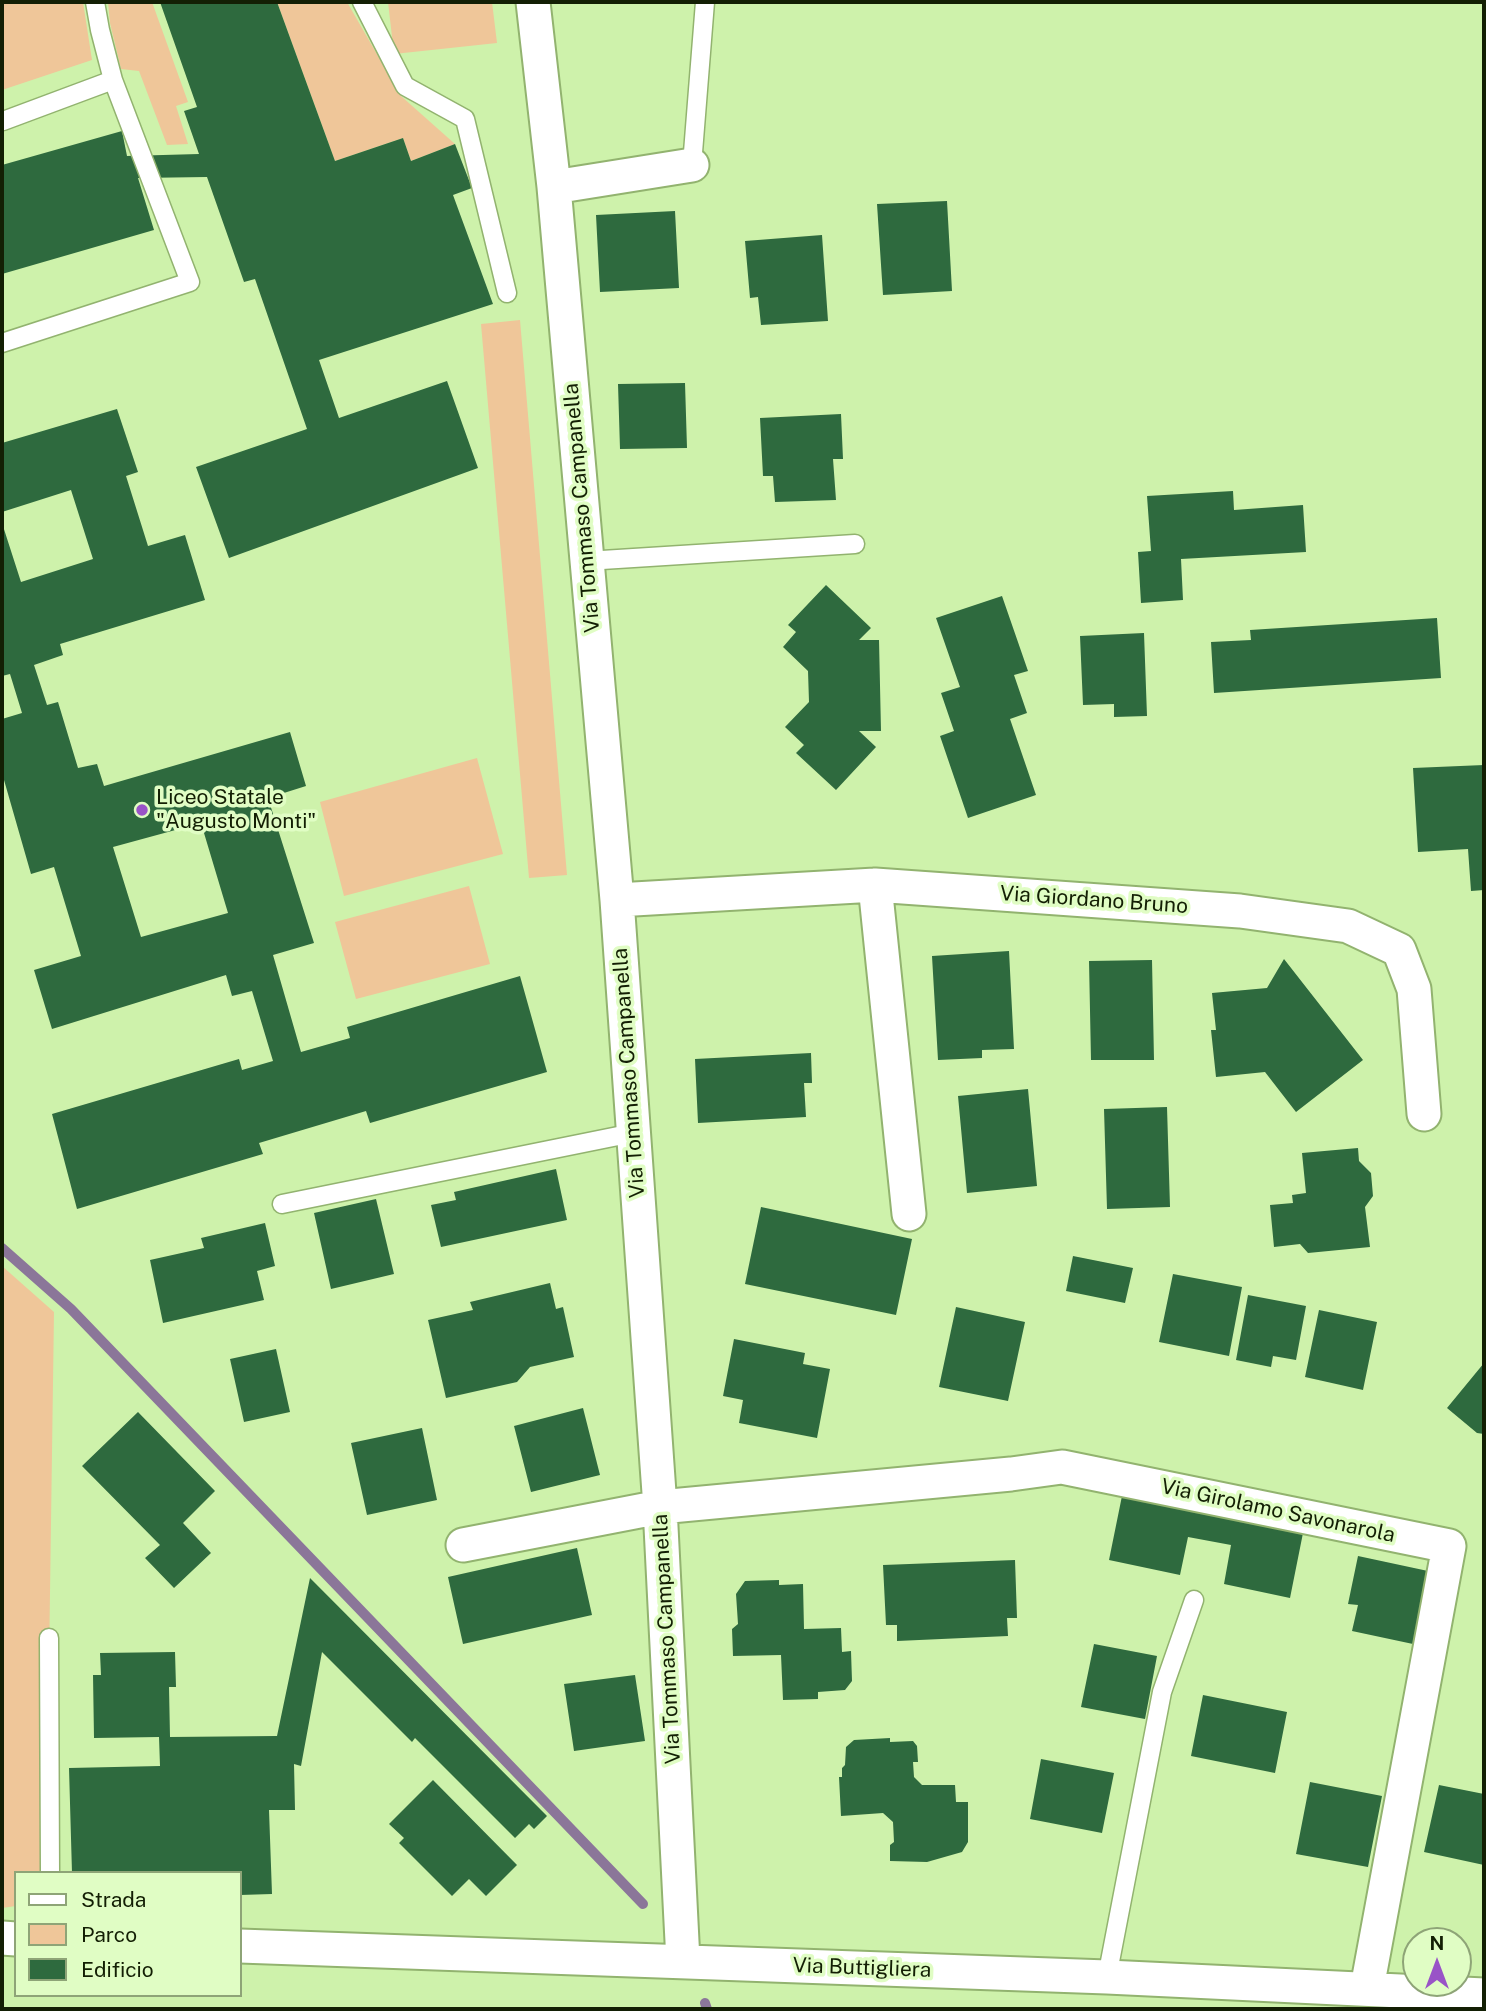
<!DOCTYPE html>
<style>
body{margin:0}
#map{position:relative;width:1486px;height:2011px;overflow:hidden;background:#cef2ab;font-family:"Public Sans",sans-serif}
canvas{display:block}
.frame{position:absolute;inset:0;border:4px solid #131f04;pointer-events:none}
.legend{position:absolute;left:14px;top:1871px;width:228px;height:126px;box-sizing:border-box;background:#e0fdc4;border:2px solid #8ea477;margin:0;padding:9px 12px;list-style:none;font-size:21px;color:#131f04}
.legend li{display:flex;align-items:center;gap:14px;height:35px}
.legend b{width:35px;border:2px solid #8ea477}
.north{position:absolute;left:1402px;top:1927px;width:70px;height:70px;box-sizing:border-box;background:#e0fdc4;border:2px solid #8ea477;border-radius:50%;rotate:0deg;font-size:19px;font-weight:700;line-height:28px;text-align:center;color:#131f04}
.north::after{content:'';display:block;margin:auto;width:24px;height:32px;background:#9953c7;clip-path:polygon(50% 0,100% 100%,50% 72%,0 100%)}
</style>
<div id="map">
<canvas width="1486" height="2011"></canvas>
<div class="frame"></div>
<ul class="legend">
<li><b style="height:9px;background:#fff"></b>Strada</li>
<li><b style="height:19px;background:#efc699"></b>Parco</li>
<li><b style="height:19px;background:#2e6a3e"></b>Edificio</li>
</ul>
<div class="north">N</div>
</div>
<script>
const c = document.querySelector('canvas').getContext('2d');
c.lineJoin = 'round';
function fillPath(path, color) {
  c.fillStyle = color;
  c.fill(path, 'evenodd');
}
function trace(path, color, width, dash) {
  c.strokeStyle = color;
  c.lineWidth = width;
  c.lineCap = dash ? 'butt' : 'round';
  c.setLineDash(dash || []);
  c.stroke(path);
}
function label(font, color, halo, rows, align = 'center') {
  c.font = font + ' "Public Sans",sans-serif';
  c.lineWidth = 7;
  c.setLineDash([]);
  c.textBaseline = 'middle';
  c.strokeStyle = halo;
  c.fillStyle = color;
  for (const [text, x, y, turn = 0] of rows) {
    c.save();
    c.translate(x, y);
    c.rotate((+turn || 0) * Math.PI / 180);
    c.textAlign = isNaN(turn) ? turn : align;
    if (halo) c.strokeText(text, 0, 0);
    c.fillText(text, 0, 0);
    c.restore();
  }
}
const green = new Path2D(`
 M2,2H83L92,60L2,90Z
 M108,2H152L188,102L176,106L188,144L167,145L139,71L121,69L110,23Z
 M277,2H347L401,96L455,144L411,161L403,138L335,161Z
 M388,2H492L497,43L394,54Z
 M520,320L567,875L529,878L481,324Z
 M477,758L503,854L344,896L320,802Z
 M469,886L490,964L356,999L335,922Z
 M2,1266L54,1312L46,1873H16V1906L2,1908Z`);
const stream = new Path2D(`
 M2,1248L71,1309L643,1904
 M705,2003L707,2009`);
const building = new Path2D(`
 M160,2H277L335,161L403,138L411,161L455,144L472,188L453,195L493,304L319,360L339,418L447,381L478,468L229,558L196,467L307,429L255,279L244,282L207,177L138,178L154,230L2,274V165L122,131L127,156L199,154L184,111L197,107Z
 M947,201L952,291L883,295L877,204Z
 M675,211L679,288L600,292L596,215Z
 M822,235L828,321L761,325L758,297L750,298L745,241Z
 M685,383L687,448L620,449L618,384Z
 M117,409L138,472L126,476L148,546L185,535L205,600L60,644L63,655L34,665L47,705L58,702L78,768L97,764L104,786L290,732L306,786L268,798L314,943L273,955L301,1052L350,1038L347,1027L520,976L547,1072L370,1123L366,1111L259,1143L263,1154L77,1209L52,1114L239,1059L242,1070L273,1061L252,991L232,996L226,975L52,1029L34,970L81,956L54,867L31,874L2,773V719L22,713L10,674L2,676V523L21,582L93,559L71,490L2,512V443ZM201,823L228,913L141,937L113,847Z
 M841,414L843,459H833L836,500L775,502L773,476H763L760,418Z
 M1233,491L1234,510L1303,505L1306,552L1181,559L1183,600L1141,603L1138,552L1151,551L1147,496Z
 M826,585L871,628L859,640H879L881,731H859L876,747L836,790L796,753L804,745L785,727L809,702L808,671L783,647L796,632L788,625Z
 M1002,596L1028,671L1014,675L1027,713L1010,719L1036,795L968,818L940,736L954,731L941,693L960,687L936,618Z
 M1437,618L1441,678L1214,693L1211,642L1251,640L1250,630Z
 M1144,633L1147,716L1114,717V704L1083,705L1080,636Z
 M1484,765V890L1471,891L1468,849L1418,852L1413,768Z
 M1009,951L1014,1049L982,1050V1058L938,1060L932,956Z
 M1284,959L1363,1060L1296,1112L1265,1072L1216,1077L1211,1030H1216L1212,993L1267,988Z
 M1152,960L1154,1060H1091L1089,961Z
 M811,1053L812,1083H804L806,1117L698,1123L695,1059Z
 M1028,1089L1037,1186L967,1193L958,1096Z
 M1167,1107L1170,1207L1107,1209L1104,1109Z
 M1358,1148L1359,1161L1371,1173L1373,1196L1365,1207L1370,1247L1308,1253L1300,1244L1274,1247L1270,1205L1293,1203L1292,1195L1306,1193L1302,1153Z
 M556,1169L567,1220L441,1247L431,1205L456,1200L454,1192Z
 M376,1199L394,1274L331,1289L314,1213Z
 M761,1207L912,1239L896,1315L745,1284Z
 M265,1223L275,1266L257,1271L264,1300L163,1323L150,1260L204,1248L201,1238Z
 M1073,1256L1133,1268L1125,1303L1066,1291Z
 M1173,1274L1242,1287L1229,1356L1159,1342Z
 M550,1283L556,1309L563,1307L574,1357L530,1367L517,1382L446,1398L428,1320L473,1310L470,1302Z
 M1248,1295L1306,1306L1296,1360L1273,1356L1271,1367L1236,1360Z
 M956,1307L1025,1322L1008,1401L939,1387Z
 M1319,1310L1377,1322L1363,1390L1305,1377Z
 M734,1339L805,1353L803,1364L830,1369L817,1438L739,1423L743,1400L723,1396Z
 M276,1349L290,1412L244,1422L230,1359Z
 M1484,1363V1434L1477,1433L1447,1408Z
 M583,1408L600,1475L531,1492L514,1426Z
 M138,1412L215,1491L183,1523L211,1553L174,1588L145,1558L160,1545L82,1466Z
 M422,1428L437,1500L367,1515L351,1443Z
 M1123,1491L1304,1528L1290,1598L1224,1584L1231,1545L1188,1537L1180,1575L1109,1560Z
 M577,1548L592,1615L463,1644L448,1577Z
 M1358,1556L1428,1571L1413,1644L1352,1631L1358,1605L1348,1604Z
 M1015,1560L1017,1618H1007L1008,1636L897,1641V1625H886L883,1565Z
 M310,1578L547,1816L534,1829L529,1824L515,1838L415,1738L412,1742L322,1652L301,1766L294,1764L295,1810H269L272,1894L240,1895V1873H72L69,1768L160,1766L159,1737L94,1738L93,1675H101L100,1653L175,1652L176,1687H169L170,1737L277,1736Z
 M779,1580V1585L803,1584L804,1629L841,1628L842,1652L851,1651L852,1681L845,1690L818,1692V1699L783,1700L781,1655L733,1656L732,1629L738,1624L736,1594L745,1581Z
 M1094,1644L1157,1656L1145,1719L1081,1707Z
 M635,1675L645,1741L574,1751L564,1684Z
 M1203,1695L1287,1712L1275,1773L1191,1756Z
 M890,1738V1742L913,1741L917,1746L918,1762H913L914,1777L922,1785H955L956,1802H968V1842L962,1852L927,1862L890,1861V1845L894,1842L893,1822L883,1813L841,1816L839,1777H842V1768L845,1765L846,1747L854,1740Z
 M1041,1759L1114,1773L1102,1833L1030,1819Z
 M433,1780L517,1865L486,1896L469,1879L452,1896L399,1843L404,1838L389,1824Z
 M1310,1782L1382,1796L1368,1867L1296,1854Z
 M1439,1785L1484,1794V1865L1424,1852Z`);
const service = new Path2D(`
 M362,2L405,86L465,119L507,293
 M3,121L113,80L100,30L95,2
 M692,165L705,2
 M2,343L190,282L113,80
 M586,561L855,544
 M282,1204L633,1133
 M49,1638L50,1873
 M1107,1977L1162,1692L1194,1600`);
const minor = new Path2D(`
 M533,2L554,187L617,900L660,1507L683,1961
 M554,187L692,165
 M875,885L909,1214
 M617,900L875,885L1240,911L1348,926L1399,950L1414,989L1424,1114
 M463,1545L660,1507L1011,1474L1062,1467L1449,1546L1367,1988
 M2,1938L16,1939
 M240,1946L1107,1977L1484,1995`);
const markers = [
 [142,810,7,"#9953c7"]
];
const streetNames = [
 ["Via Tommaso Campanella",582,508,-95],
 ["Via Giordano Bruno",1094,900,4],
 ["Via Tommaso Campanella",629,1073,-94],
 ["Via Girolamo Savonarola",1278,1511,12],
 ["Via Tommaso Campanella",667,1639,-93],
 ["Via Buttigliera",862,1968,2]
];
const poiNames = [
 ["Liceo Statale",156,798],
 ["\"Augusto Monti\"",156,822]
];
fillPath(green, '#efc699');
trace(stream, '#8b7699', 10);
fillPath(building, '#2e6a3e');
trace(service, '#92b36f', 21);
trace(minor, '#92b36f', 37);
trace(service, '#fff', 18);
trace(minor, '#fff', 33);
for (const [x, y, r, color] of markers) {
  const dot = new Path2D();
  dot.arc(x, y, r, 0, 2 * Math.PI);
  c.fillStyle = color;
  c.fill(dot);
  trace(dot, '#e0fdc4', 2.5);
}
label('21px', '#131f04', '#e0fdc4', streetNames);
label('21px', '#131f04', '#e0fdc4', poiNames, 'left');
</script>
